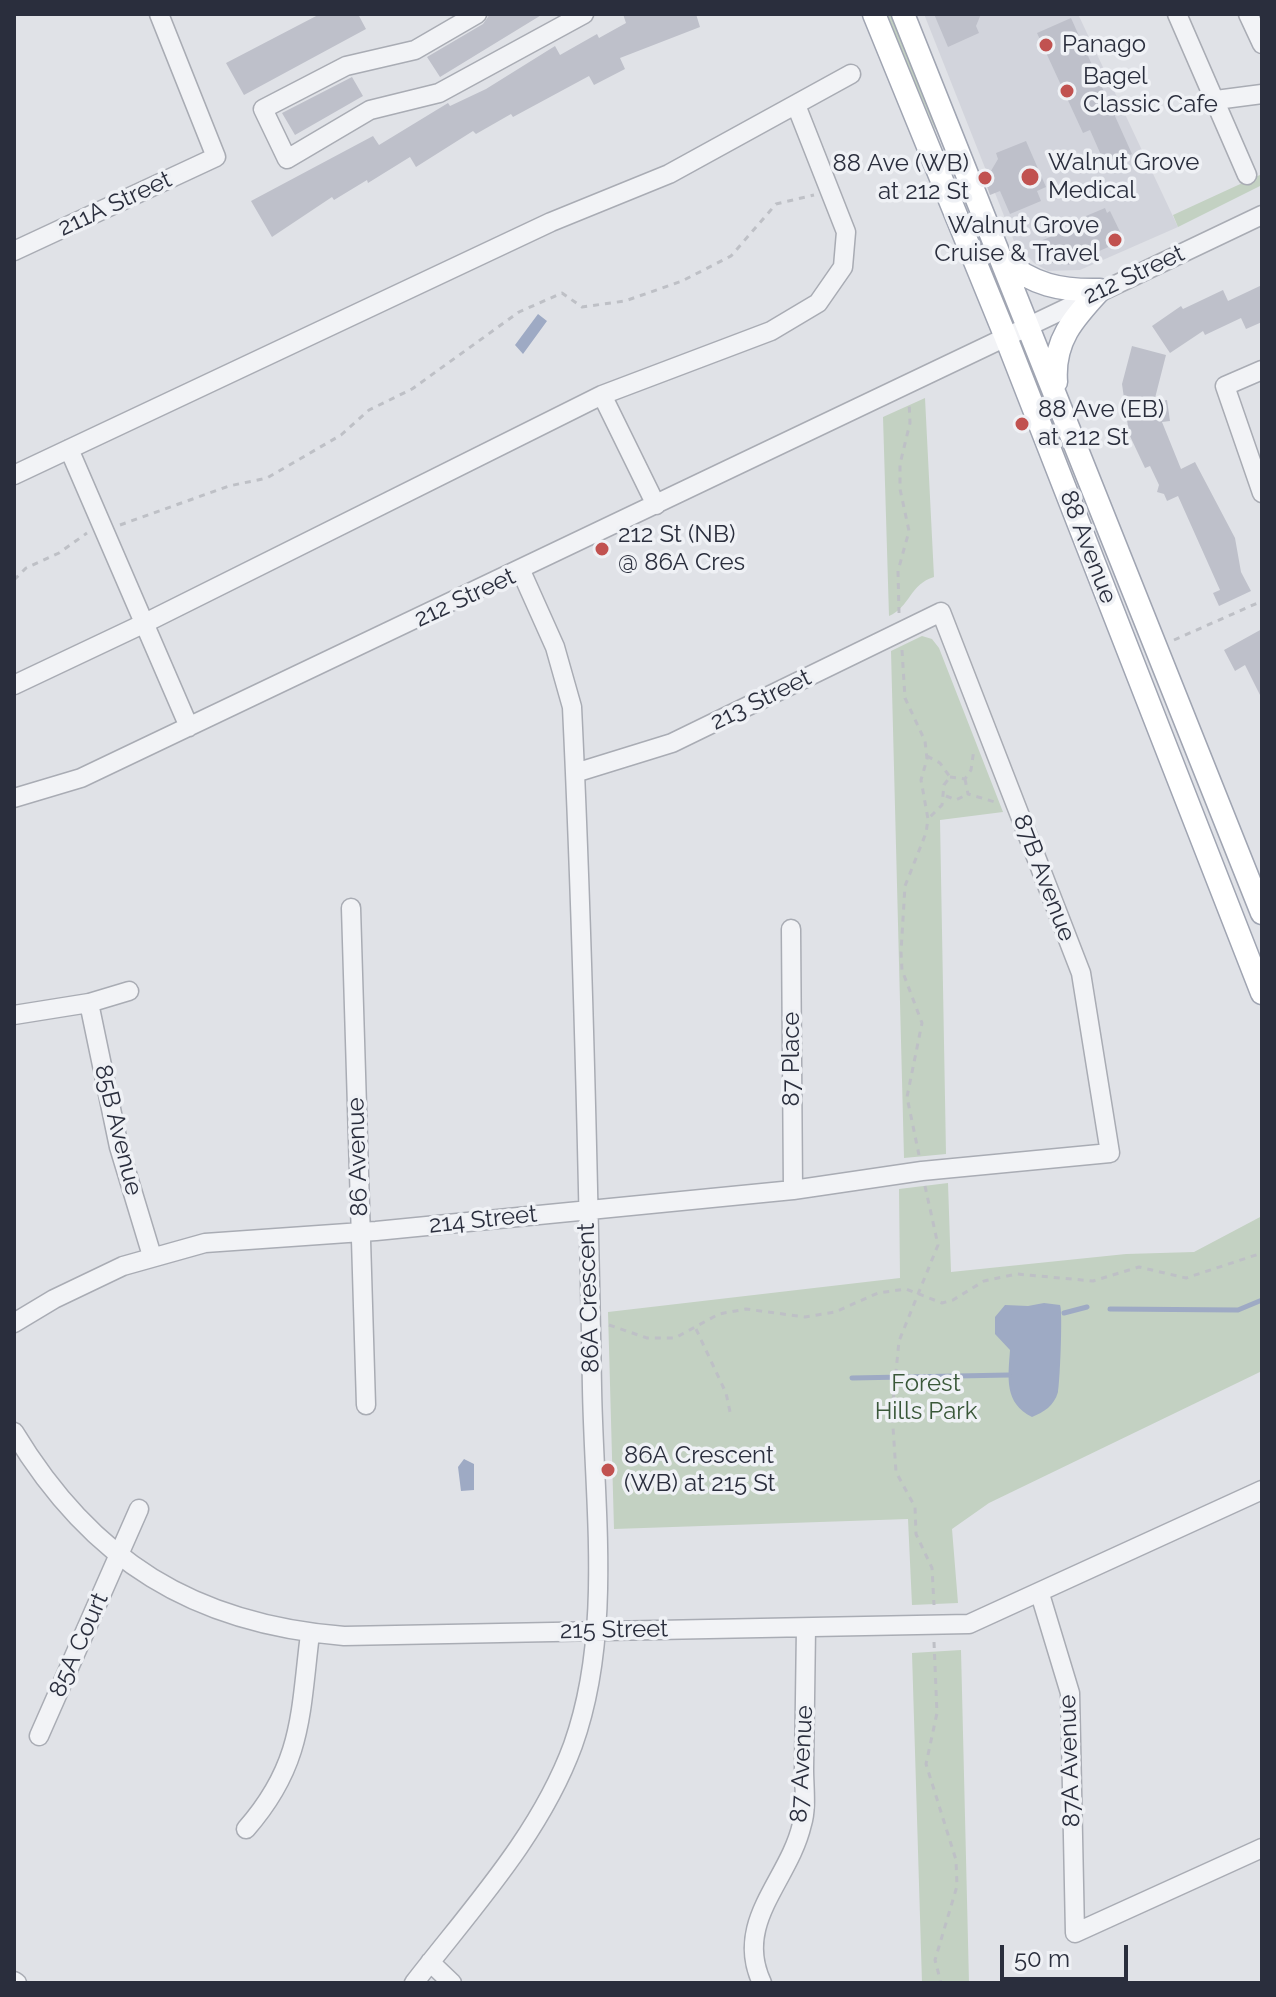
<!DOCTYPE html>
<style>
body{margin:0}
#map{position:relative;width:1276px;height:1997px;overflow:hidden;background:#e0e2e7;font-family:Raleway,sans-serif}
canvas{display:block}
.frame{position:absolute;inset:0;border:16px solid #2a2e3d;pointer-events:none}
.scale{position:absolute;left:1000px;top:1945px;width:128px;height:36px;box-sizing:border-box;border:4px solid #2a2e3d;border-top:0;padding-left:10px;font-size:24px;line-height:28px;white-space:nowrap;color:#2a2e3d;-webkit-text-stroke:6px #eff1f5;paint-order:stroke}
</style>
<div id="map">
<canvas width="1276" height="1997"></canvas>
<div class="frame"></div>
<div class="scale">50 m</div>
</div>
<script>
const c = document.querySelector('canvas').getContext('2d');
c.lineJoin = 'round';
function fillPath(path, color) {
  c.fillStyle = color;
  c.fill(path, 'evenodd');
}
function trace(path, color, width, dash) {
  c.strokeStyle = color;
  c.lineWidth = width;
  c.lineCap = dash ? 'butt' : 'round';
  c.setLineDash(dash || []);
  c.stroke(path);
}
function label(font, color, halo, rows, align = 'center') {
  c.font = font + ' Raleway,sans-serif';
  c.lineWidth = 7;
  c.setLineDash([]);
  c.textBaseline = 'middle';
  c.strokeStyle = halo;
  c.fillStyle = color;
  for (const [text, x, y, turn = 0] of rows) {
    c.save();
    c.translate(x, y);
    c.rotate((+turn || 0) * Math.PI / 180);
    c.textAlign = isNaN(turn) ? turn : align;
    if (halo) c.strokeText(text, 0, 0);
    c.fillText(text, 0, 0);
    c.restore();
  }
}
const built = new Path2D(`
 M924,14H1078L1178,227L1080,270L1048,271L1034,263L1014,241Z`);
const green = new Path2D(`
 M885,14H894L939,128L935,129Z
 M1262,174V185L1178,227L1173,215Z
 M925,398L934,577C910,584 910,607 889,616L883,417Z
 M922,636L932,639L939,648L1003,812L940,820L946,1154L904,1158L891,651Z
 M948,1183L951,1272L1126,1254L1194,1252L1262,1216V1371L989,1503L952,1529L958,1603L912,1605L908,1519L614,1529L608,1312L900,1278L899,1189Z
 M961,1650L969,1983H922L912,1653Z`);
const water = new Path2D(`
 M538,314L547,321L523,354L515,345Z
 M1044,1303L1060,1305C1063,1310 1060,1383 1058,1392C1054,1406 1044,1412 1032,1417C1004,1403 1008,1378 1010,1350L995,1334V1317L1005,1305L1028,1306Z
 M464,1459L474,1464V1490L461,1491L458,1467Z`);
const stream = new Path2D(`
 M1110,1309L1238,1310L1262,1300
 M1064,1313L1087,1307
 M852,1378L1009,1375`);
const building = new Path2D(`
 M320,14H358L366,29L244,95L226,63Z
 M490,14H543L440,77L427,57L483,24Z
 M623,14H696L700,27L620,58L625,69L594,85L589,76L513,117L511,114L476,134L473,131L416,167L410,157L368,183L367,180L334,200L332,197L272,237L251,201L373,136L379,145L448,103L450,106L486,89L555,46L560,55L597,34L599,38L626,23Z
 M934,14H981L976,26L979,33L948,47Z
 M1071,18L1132,154L1117,161L1101,155L1090,130L1083,133L1037,33Z
 M352,77L363,96L295,135L282,113Z
 M1026,141L1046,187L1037,191L1041,201L1010,214L1000,191L990,195L985,181L998,159L996,153Z
 M1105,208L1107,213L1110,211L1124,240L1068,265L1066,258L1052,263L1049,256L1042,259L1035,243L1088,222L1086,216Z
 M1262,285V322L1246,329L1241,318L1205,335L1203,331L1170,353L1152,326L1181,306L1183,309L1223,290L1228,301Z
 M1132,346L1166,355L1154,402L1167,400L1170,421L1162,422L1181,469L1195,462L1235,538L1241,572L1251,591L1219,606L1213,593L1220,590L1178,496L1167,501L1164,494L1157,492L1159,485L1150,466L1145,468L1129,434L1122,384Z
 M1262,629V699L1245,665L1235,671L1224,650Z`);
const path = new Path2D(`
 M120,525L229,486L267,478L341,435L369,410L412,389L519,312L562,293L582,307L625,301L682,281L731,256L776,204L814,195
 M14,580L26,568L59,553L87,533
 M899,613L898,571L909,531L900,489V464L910,423L909,401
 M1174,640L1262,601
 M902,650L905,698L925,741L927,759L921,780L928,819L926,833L905,886L901,952L902,970L922,1023L907,1097L919,1155
 M927,756L940,763L950,777L944,785L942,805L928,819
 M950,777L965,779L971,770L974,749
 M965,779L968,794L995,802
 M946,796L956,800L968,794
 M925,1186L938,1245L899,1341L892,1412L896,1472L915,1507L916,1534L932,1568L934,1605
 M609,1325L647,1338H675L719,1314L746,1309L805,1317L835,1312L878,1293L906,1289L942,1303L953,1300L984,1281L1017,1274L1093,1281L1139,1267L1186,1278L1262,1253
 M696,1329L726,1393L730,1412H733
 M934,1642L937,1713L926,1764L956,1860L957,1886L935,1960L941,1983`);
const minor = new Path2D(`
 M477,14L415,50L346,66L263,109L287,159L370,110L439,93L584,14
 M1177,14L1247,175
 M1248,14L1262,44
 M1216,100L1262,94
 M14,251L216,157L159,14
 M1262,370L1225,386L1262,493
 M602,395L656,505
 M69,449L189,727
 M14,475L551,222L669,174L851,74
 M14,685L145,623L602,395L771,331L818,303L843,267L846,232L796,105
 M14,798L81,778C476,593 867,400 1262,215
 M351,908L366,1405
 M791,929L793,1190
 M89,1003L119,1147L152,1256
 M14,1015L89,1003L129,991
 M14,1323L54,1299L123,1266L205,1243L376,1231L793,1190L922,1171L1110,1153L1081,973L941,612L672,743L575,773
 M14,1432C92,1561 194,1624 344,1636L969,1624L1262,1490
 M1040,1594L1070,1693L1075,1933L1262,1848
 M39,1736L139,1509
 M246,1829C303,1764 300,1714 310,1634
 M430,1962L452,1983
 M14,1981L17,1983
 M414,1983C472,1908 540,1835 573,1745C613,1633 594,1505 592,1388C588,1161 583,933 572,707L555,647L521,571
 M762,1983C733,1922 789,1881 802,1824C807,1808 804,1787 804,1769C805,1722 805,1675 806,1628`);
const major = new Path2D(`
 M874,14L1005,335L1262,993
 M903,14L1262,913
 M1002,259C1033,285 1060,291 1100,290
 M1056,382C1053,341 1073,319 1100,290`);
const markers = [
 [1046,45,8,"#c15250"],
 [1067,91,8,"#c15250"],
 [1030,177,10,"#c15250"],
 [985,178,8,"#c15250"],
 [1115,240,8,"#c15250"],
 [1022,424,8,"#c15250"],
 [602,549,8,"#c15250"],
 [608,1470,8,"#c15250"]
];
const poiNames = [
 ["Panago",1062,45],
 ["Bagel",1083,77],
 ["Classic Cafe",1083,105],
 ["Walnut Grove",1048,163],
 ["Medical",1048,191],
 ["88 Ave (WB)",969,164,"right"],
 ["at 212 St",969,192,"right"],
 ["Walnut Grove",1099,226,"right"],
 ["Cruise & Travel",1099,254,"right"],
 ["88 Ave (EB)",1038,410],
 ["at 212 St",1038,438],
 ["212 St (NB)",618,535],
 ["@ 86A Cres",618,563],
 ["86A Crescent",624,1456],
 ["(WB) at 215 St",624,1484]
];
const streetNames = [
 ["211A Street",115,204,-25],
 ["212 Street",1134,275,-25],
 ["88 Avenue",1088,547,69],
 ["212 Street",465,598,-25],
 ["213 Street",761,700,-26],
 ["87B Avenue",1044,878,69],
 ["87 Place",792,1059,-90],
 ["85B Avenue",118,1130,76],
 ["86 Avenue",358,1157,-92],
 ["214 Street",483,1220,-6],
 ["86A Crescent",589,1298,-92],
 ["215 Street",614,1630,-1],
 ["85A Court",79,1645,-66],
 ["87A Avenue",1070,1761,-92],
 ["87 Avenue",802,1764,-87]
];
const parkNames = [
 ["Forest",926,1384],
 ["Hills Park",926,1412]
];
fillPath(built, '#d2d4dc');
fillPath(green, '#c3d1c2');
fillPath(water, '#9eaac4');
trace(stream, '#9eaac4', 5);
fillPath(building, '#bec0ca');
trace(minor, '#a9acb4', 21);
trace(major, '#a0a5b2', 25);
trace(path, '#bec0c6', 3, [6, 6]);
trace(minor, '#f2f3f6', 18);
trace(major, '#fff', 22);
for (const [x, y, r, color] of markers) {
  const dot = new Path2D();
  dot.arc(x, y, r, 0, 2 * Math.PI);
  c.fillStyle = color;
  c.fill(dot);
  trace(dot, '#eff1f5', 3);
}
label('24px', '#2a2e3d', '#eff1f5', poiNames, 'left');
label('24px', '#2a2e3d', '#eff1f5', streetNames);
label('24px', '#3a5839', '#eff1f5', parkNames);
</script>
